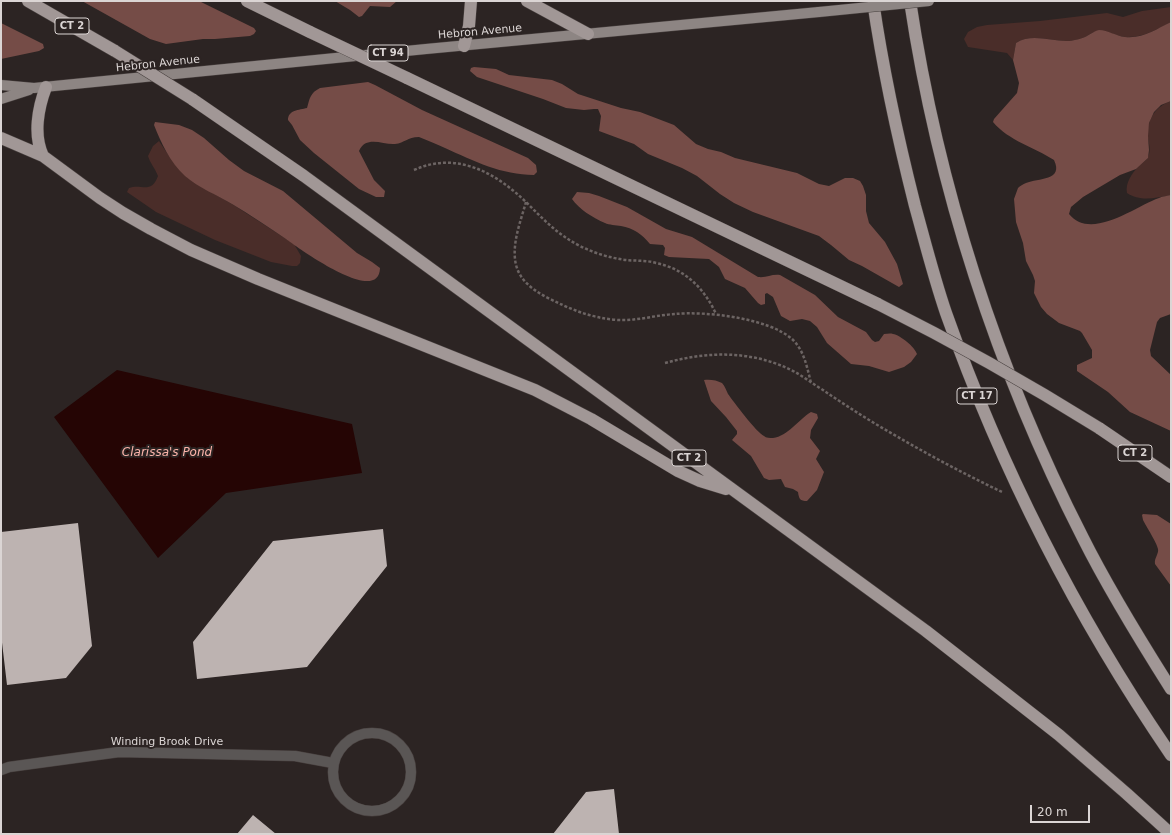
<!DOCTYPE html>
<style>
body{margin:0}
#map{position:relative;width:1172px;height:835px;overflow:hidden;background:#2c2423;font-family:"DejaVu Sans",sans-serif}
canvas{display:block}
.frame{position:absolute;inset:0;border:2px solid #dbd5d4;pointer-events:none}
.scale{position:absolute;left:1030px;top:805px;width:60px;height:18px;box-sizing:border-box;border:2px solid #dbd5d4;border-top:0;padding-left:5px;font-size:12px;line-height:14px;white-space:nowrap;color:#dbd5d4;-webkit-text-stroke:3px #2c2423;paint-order:stroke}
</style>
<div id="map">
<canvas width="1172" height="835"></canvas>
<div class="frame"></div>
<div class="scale">20 m</div>
</div>
<script>
const c = document.querySelector('canvas').getContext('2d');
c.lineJoin = 'round';
function fillPath(path, color) {
  c.fillStyle = color;
  c.fill(path, 'evenodd');
}
function trace(path, color, width, dash) {
  c.strokeStyle = color;
  c.lineWidth = width;
  c.lineCap = dash ? 'butt' : 'round';
  c.setLineDash(dash || []);
  c.stroke(path);
}
function label(font, color, halo, rows, align = 'center') {
  c.font = font + ' "DejaVu Sans",sans-serif';
  c.lineWidth = 4;
  c.setLineDash([]);
  c.textBaseline = 'middle';
  c.strokeStyle = halo;
  c.fillStyle = color;
  for (const [text, x, y, turn = 0] of rows) {
    c.save();
    c.translate(x, y);
    c.rotate((+turn || 0) * Math.PI / 180);
    c.textAlign = isNaN(turn) ? turn : align;
    if (halo) c.strokeText(text, 0, 0);
    c.fillText(text, 0, 0);
    c.restore();
  }
}
const green = new Path2D(`
 M1171,7V22C1156,30 1143,38 1125,37C1116,36 1108,30 1099,31C1094,31 1089,35 1085,37C1080,39 1072,41 1067,41C1050,41 1031,33 1016,43L1013,60L1007,53L968,47L964,39L968,32L977,27L987,25L1040,21L1107,13L1123,17L1142,11Z
 M1171,101V195C1156,198 1140,202 1127,193C1125,183 1132,173 1139,166C1142,163 1147,160 1148,157C1151,151 1149,144 1148,138C1146,120 1155,107 1171,101Z
 M159,141L167,153L186,176L197,184L232,204L294,244L301,256L300,263L297,266H292L271,262L215,240L156,212L127,192L129,188C141,183 151,195 158,176C155,168 150,163 148,156L153,146Z`);
const forest = new Path2D(`
 M82,1H199L254,28L256,31L254,34L250,36L215,39H203L166,44L150,39Z
 M335,1H397L390,7L370,6L362,16L359,17L350,10Z
 M1171,22V101L1161,105L1154,112L1149,123L1148,136L1149,150L1148,158L1136,169L1120,175L1083,197L1071,207L1069,214C1091,241 1134,207 1159,198C1163,196 1167,196 1171,195V314L1160,318L1157,322L1150,350L1151,356L1171,375V431L1130,412L1108,392L1077,371V365L1092,358V350L1082,333L1080,331L1059,323L1047,314L1041,307L1034,293L1035,281L1033,275L1026,261L1023,243L1016,222L1014,199L1018,188C1020,186 1023,184 1026,183C1038,178 1064,181 1054,160C1034,147 1009,141 993,122L994,119L1017,93L1019,83L1013,60L1016,43C1031,33 1050,41 1067,41C1072,41 1080,39 1085,37C1089,35 1094,31 1099,30C1108,30 1116,36 1125,37C1143,39 1156,29 1171,22Z
 M1,23L43,44L44,48L39,51L1,59Z
 M474,67L496,69L509,75L552,80L562,84L578,94L621,108L640,112L674,125L696,144L708,149L721,152L735,158L797,173L819,184L829,186L845,178H853L860,181L863,186L866,195V211L869,223L885,242L897,264L903,284L899,287L862,266L849,260L831,245L819,236L753,212L734,203L720,194L697,176L682,168L648,154L634,144L599,131L601,116L598,109H594L584,110L566,108L543,99L477,77L470,71L471,68Z
 M368,82L375,85L422,110L528,158L536,165L537,172L534,175C502,175 474,161 445,148C437,144 428,141 419,137C407,137 405,143 395,144C383,145 366,135 359,151L374,180L385,191L384,197H376L359,189L314,153L300,140L292,125L288,120C288,110 299,110 307,108C310,98 310,93 320,88Z
 M155,122L179,125L192,130L204,138L229,160L244,171L283,191L357,253L372,262L380,268C379,307 297,247 286,239C268,227 251,215 232,204C217,195 199,188 185,176C170,162 161,143 154,125Z
 M577,192L589,193L599,196L627,207L666,229L692,237L758,277C767,278 771,274 780,275L815,295L838,317L866,332L872,340L875,342L879,341L884,334C887,334 890,333 893,334C900,335 915,347 917,354L911,362L904,367L889,372L869,366L851,364L827,343L817,327L810,321L802,319L790,321L781,316L773,297L767,293L765,294V304L761,305L758,303L745,288L725,279L719,267L709,259L669,257L664,255L665,248L663,245L650,244C642,234 633,228 621,226C616,225 609,225 605,223C593,218 579,209 572,199Z
 M704,380C709,379 717,380 722,383C725,386 726,390 728,394C733,401 757,433 764,436C766,438 770,438 773,438C788,436 798,420 811,412L817,414L818,418L811,430L810,438L820,451L816,459L824,472L817,490L807,501C800,501 799,499 798,492L793,489L785,487L781,479L769,480L764,478L751,456L732,440L737,434V431L726,417L711,401Z
 M1143,514L1157,515L1171,524V586L1155,564C1154,558 1159,554 1158,549C1157,543 1146,526 1143,520L1142,515Z`);
const water = new Path2D(`
 M117,370L352,424L362,473L226,493L158,558L54,417Z`);
const building = new Path2D(`
 M78,523L92,646L66,678L7,685L1,634V532Z
 M383,529L387,566L307,667L197,679L193,642L273,541Z
 M614,789L619,834H553L586,792Z
 M253,815L276,834H237Z`);
const path = new Path2D(`
 M414,170C456,151 495,172 526,202C543,219 558,235 580,246C594,253 610,258 626,260C636,261 646,260 656,263C685,269 704,288 716,314
 M526,202C521,220 513,240 515,259C517,278 530,288 546,297C570,309 590,318 618,320C637,321 656,315 675,314C706,311 768,318 792,339C804,350 807,367 811,383
 M665,363C709,351 753,350 795,372C804,377 813,384 823,390C839,401 856,412 874,423C916,448 958,471 1002,492`);
const minor = new Path2D(`
 M333 772a39 39 0 1 1 78 0a39 39 0 1 1-78 0Z
 M1,770L9,767L119,752L295,756L333,763`);
const major = new Path2D(`
 M1,85L34,88L426,49L819,12
 M1,99L29,90`);
const highway = new Path2D(`
 M28,1L115,51
 M247,1L310,32
 M527,1L588,34
 M873,1C883,70 898,139 915,206C925,242 934,278 946,313C1001,468 1078,619 1171,755
 M910,1C938,187 997,370 1083,538C1109,590 1140,640 1171,689
 M464,46L469,26L471,1
 M407,78L878,304
 M192,99L304,176L926,631L1059,735L1127,794L1171,834
 M1,138L43,156L100,198L123,213L151,229L191,250L258,279L535,390L591,419L678,471L700,481L726,489
 M43,156C33,135 38,108 46,87
 M1099,428L1171,477`);
const majorBridge = new Path2D(`
 M819,12L929,1`);
const highwayBridge = new Path2D(`
 M310,32L407,78
 M115,51L192,99
 M878,304C954,342 1027,383 1099,428`);
const shields = [
 [72,26,34],
 [388,53,40],
 [977,396,40],
 [1135,453,34],
 [689,458,34]
];
const shieldNames = [
 ["CT 2",72,26],
 ["CT 94",388,53],
 ["CT 17",977,396],
 ["CT 2",1135,453],
 ["CT 2",689,458]
];
const streetNames = [
 ["Hebron Avenue",480,32,-5],
 ["Hebron Avenue",158,64,-6],
 ["Winding Brook Drive",167,742]
];
const waterNames = [
 ["Clarissa's Pond",167,453]
];
fillPath(green, '#4a2d29');
fillPath(forest, '#754c47');
fillPath(water, '#250504');
fillPath(building, '#bdb3b1');
trace(minor, '#48403f', 11);
trace(major, '#48403f', 11);
trace(highway, '#48403f', 13);
trace(path, '#6c6463', 2.5, [3, 2]);
trace(minor, '#5a5655', 10);
trace(major, '#8d8583', 10);
trace(highway, '#a19796', 12);
trace(majorBridge, '#48403f', 11, []);
trace(highwayBridge, '#48403f', 13, []);
trace(majorBridge, '#8d8583', 10);
trace(highwayBridge, '#a19796', 12);
for (const [x, y, w] of shields) {
  const box = new Path2D();
  box.roundRect(x - w / 2, y - 8, w, 16, 3);
  c.fillStyle = '#2c2423';
  c.fill(box);
  trace(box, '#dbd5d4', 1);
}
label('bold 10px', '#dbd5d4', null, shieldNames);
label('11px', '#dbd5d4', '#2c2423', streetNames);
label('italic 12px', '#fdb5ab', '#2c2423', waterNames);
</script>
